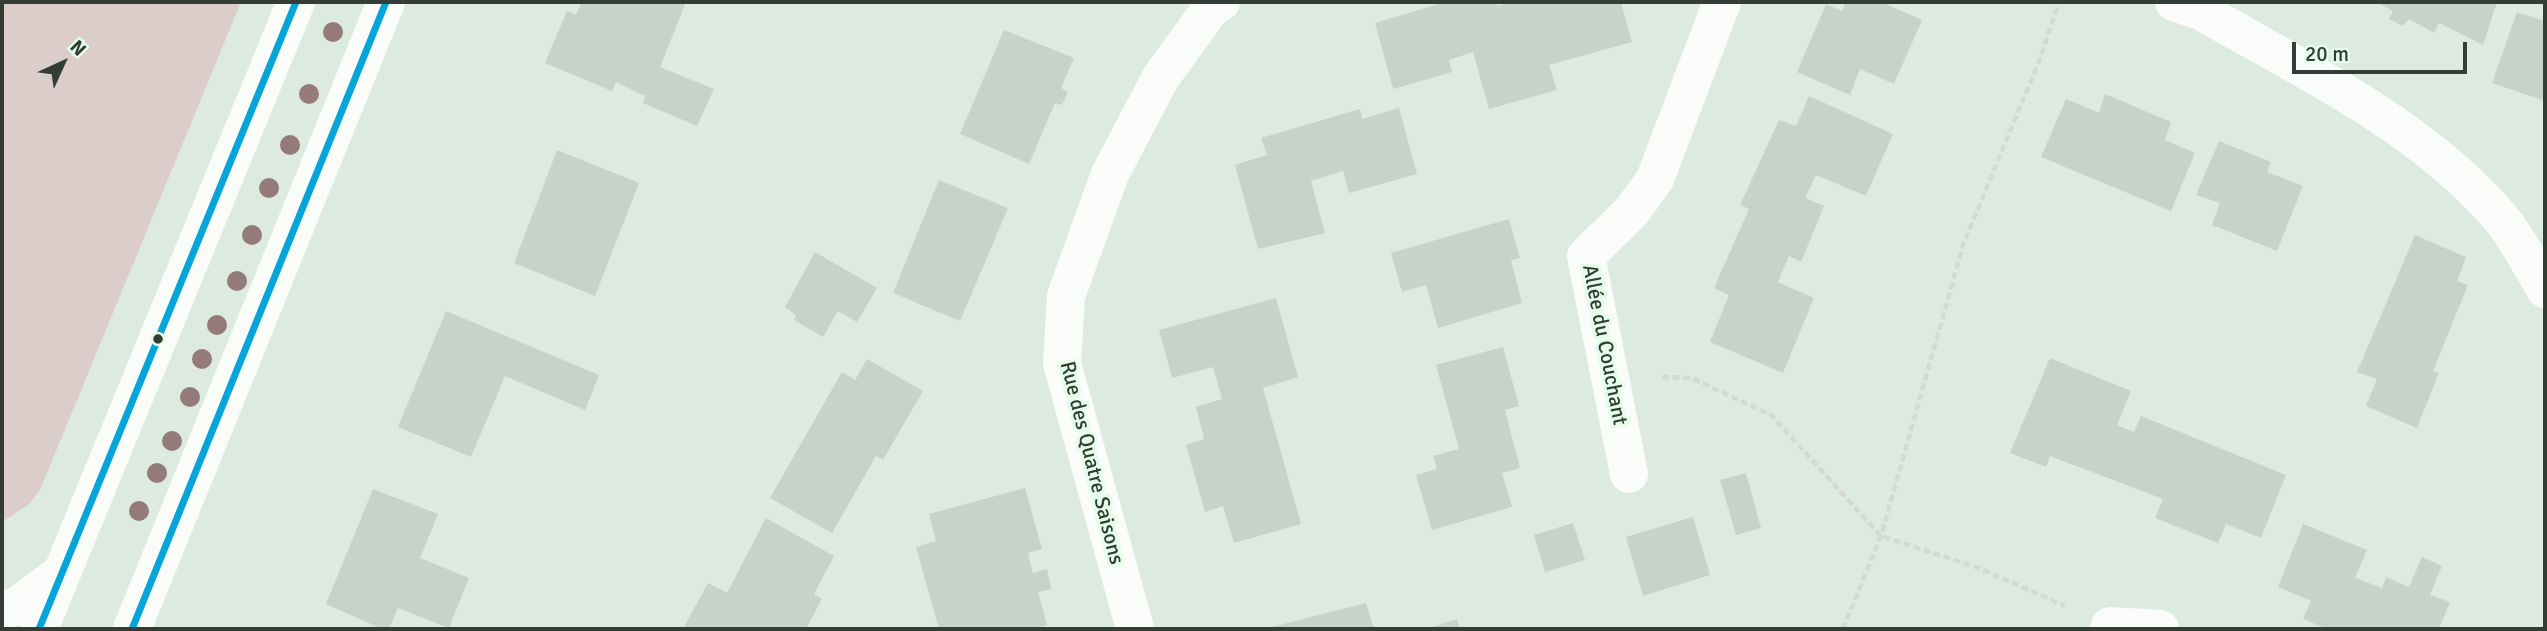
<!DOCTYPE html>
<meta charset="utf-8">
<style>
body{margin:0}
#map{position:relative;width:2547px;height:631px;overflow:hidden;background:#ddeae0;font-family:Signika,sans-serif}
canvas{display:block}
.frame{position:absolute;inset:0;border:4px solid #333d35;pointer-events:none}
.north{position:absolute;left:28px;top:28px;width:70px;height:70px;-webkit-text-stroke:5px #e4fde9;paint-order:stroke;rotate:45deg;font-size:19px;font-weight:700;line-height:28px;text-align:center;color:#333d35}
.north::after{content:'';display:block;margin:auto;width:24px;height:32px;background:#333d35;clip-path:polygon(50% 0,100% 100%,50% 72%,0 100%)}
.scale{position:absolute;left:2292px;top:42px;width:175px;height:32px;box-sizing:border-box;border:4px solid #333d35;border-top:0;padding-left:9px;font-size:21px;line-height:24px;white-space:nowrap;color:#333d35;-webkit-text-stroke:5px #e4fde9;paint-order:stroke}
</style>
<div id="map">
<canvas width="2547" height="631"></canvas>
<div class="frame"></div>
<div class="north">N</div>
<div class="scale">20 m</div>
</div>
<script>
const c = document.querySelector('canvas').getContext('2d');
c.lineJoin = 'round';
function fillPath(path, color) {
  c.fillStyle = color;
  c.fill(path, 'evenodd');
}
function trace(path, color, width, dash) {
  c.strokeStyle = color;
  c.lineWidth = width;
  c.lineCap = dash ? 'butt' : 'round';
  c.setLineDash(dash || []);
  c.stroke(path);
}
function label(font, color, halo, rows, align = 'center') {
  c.font = font + ' Signika,sans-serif';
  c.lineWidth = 7;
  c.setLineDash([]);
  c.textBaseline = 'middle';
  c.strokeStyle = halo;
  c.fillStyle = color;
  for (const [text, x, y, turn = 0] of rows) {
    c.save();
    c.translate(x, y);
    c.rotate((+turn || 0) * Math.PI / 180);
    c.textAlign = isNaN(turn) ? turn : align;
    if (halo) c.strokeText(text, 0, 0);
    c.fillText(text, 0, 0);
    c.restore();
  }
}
const green = new Path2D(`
 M2,2H241L40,490L29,504L2,522Z`);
const building = new Path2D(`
 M582,2H686L660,67L714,89L697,126L643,103L645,96L616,82L612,91L545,63L567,11L576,15Z
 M1445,2H1496L1497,6L1512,2H1621L1632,42L1549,65L1557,90L1489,109L1473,52L1449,60L1452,72L1393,89L1375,23Z
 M1846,2H1881L1922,20L1894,84L1860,69L1850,95L1797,72L1826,4L1842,11Z
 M2376,2H2497L2483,45L2439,23L2434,33L2409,19L2403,26L2389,19L2393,11Z
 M2517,12L2545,21V101L2492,83Z
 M1004,30L1074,58L1061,88L1068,92L1062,105L1055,103L1029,164L960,134Z
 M2105,94L2171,122L2165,140L2195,153L2171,211L2041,157L2066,99L2099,113Z
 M1809,96L1893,134L1866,196L1816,175L1805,198L1824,206L1801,262L1789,256L1778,282L1814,298L1783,373L1710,342L1729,295L1714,288L1749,209L1740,205L1779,120L1796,126Z
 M1399,108L1417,174L1349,193L1343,171L1311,181L1325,233L1258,249L1235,165L1267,155L1261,138L1360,109L1362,119Z
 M2219,141L2271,162L2267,172L2303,186L2277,251L2212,225L2220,203L2196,195Z
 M557,150L639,183L595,296L514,263Z
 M939,180L1008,208L960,321L893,293Z
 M1509,219L1520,258L1511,260L1522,303L1438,328L1426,285L1402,292L1391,253Z
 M2415,235L2466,257L2457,281L2468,285L2433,371L2439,373L2417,428L2366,406L2377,379L2357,372Z
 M815,252L877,288L857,322L838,311L823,337L794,320L796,315L785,307Z
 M1276,298L1298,377L1263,388L1301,524L1234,543L1223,506L1205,512L1186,445L1204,439L1196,407L1222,399L1213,367L1172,378L1159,330Z
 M446,311L599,375L585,410L505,376L471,457L398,427Z
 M1503,347L1519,406L1505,410L1520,468L1502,473L1512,507L1432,530L1416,475L1437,469L1433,456L1459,449L1436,365Z
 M2050,358L2131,391L2117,425L2134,432L2141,416L2286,475L2261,538L2226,524L2218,543L2155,518L2163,499L2050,456L2046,467L2010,453Z
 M867,359L923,391L883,460L876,456L832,533L770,498L842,372L855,380Z
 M1746,473L1761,528L1736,535L1720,480Z
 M1025,488L1042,549L1028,553L1033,573L1047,569L1051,589L1038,592L1047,625L1031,629H939L916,547L936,541L929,514Z
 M373,489L438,514L420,558L469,578L449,628L398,608L390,626L382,629L326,604Z
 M1693,517L1710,575L1643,596L1626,537Z
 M766,518L834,556L814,594L822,599L806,629H683L708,583L727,593Z
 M1573,523L1585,560L1545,572L1534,535Z
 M2303,524L2367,550L2355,578L2382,588L2386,577L2409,587L2422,557L2442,566L2430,595L2450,602L2439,629H2328L2303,619L2311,601L2278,587Z
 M1366,603L1374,629H1268V628Z
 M1457,619L1460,629H1426Z`);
const path = new Path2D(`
 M1662,377L1692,378L1771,415L1881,536L1979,568L2065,606
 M1843,629L1881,536L1964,242L2038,64L2059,2`);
const minor = new Path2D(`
 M2174,2L2203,12C2307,73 2425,127 2503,221C2519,241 2532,267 2545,289
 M1629,474L1586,256L1632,211L1655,179L1722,2
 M2,611L17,606L60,574
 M1135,629L1062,363L1066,296L1110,174L1161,77L1212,7L1221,2
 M2109,629L2110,626L2160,629`);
const tertiary = new Path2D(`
 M39,629L296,2
 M132,629L386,2`);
const bus1 = new Path2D(`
 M39,629L296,2
 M132,629L386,2`);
const trees = [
 [333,32],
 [309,94],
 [290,145],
 [269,188],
 [252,235],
 [237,281],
 [217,325],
 [202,359],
 [190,397],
 [172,441],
 [157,473],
 [139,511]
];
const markers = [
 [158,339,6,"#333d35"]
];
const streetNames = [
 ["Allée du Couchant",1604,345,79],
 ["Rue des Quatre Saisons",1091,463,76]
];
fillPath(green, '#dbcdc9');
fillPath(building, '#c6d3c9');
trace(path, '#d5d9d6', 4.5, [7, 3.5]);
trace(minor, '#fafcfa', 38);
trace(tertiary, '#fafcfa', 38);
trace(bus1, '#05a5d9', 7);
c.fillStyle = '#947b79';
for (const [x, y] of trees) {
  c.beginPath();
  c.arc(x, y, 10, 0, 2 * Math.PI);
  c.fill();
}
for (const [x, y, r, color] of markers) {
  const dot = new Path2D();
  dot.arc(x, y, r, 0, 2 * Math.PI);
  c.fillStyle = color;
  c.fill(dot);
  trace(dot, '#e4fde9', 2.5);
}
label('21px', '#333d35', '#e4fde9', streetNames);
</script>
